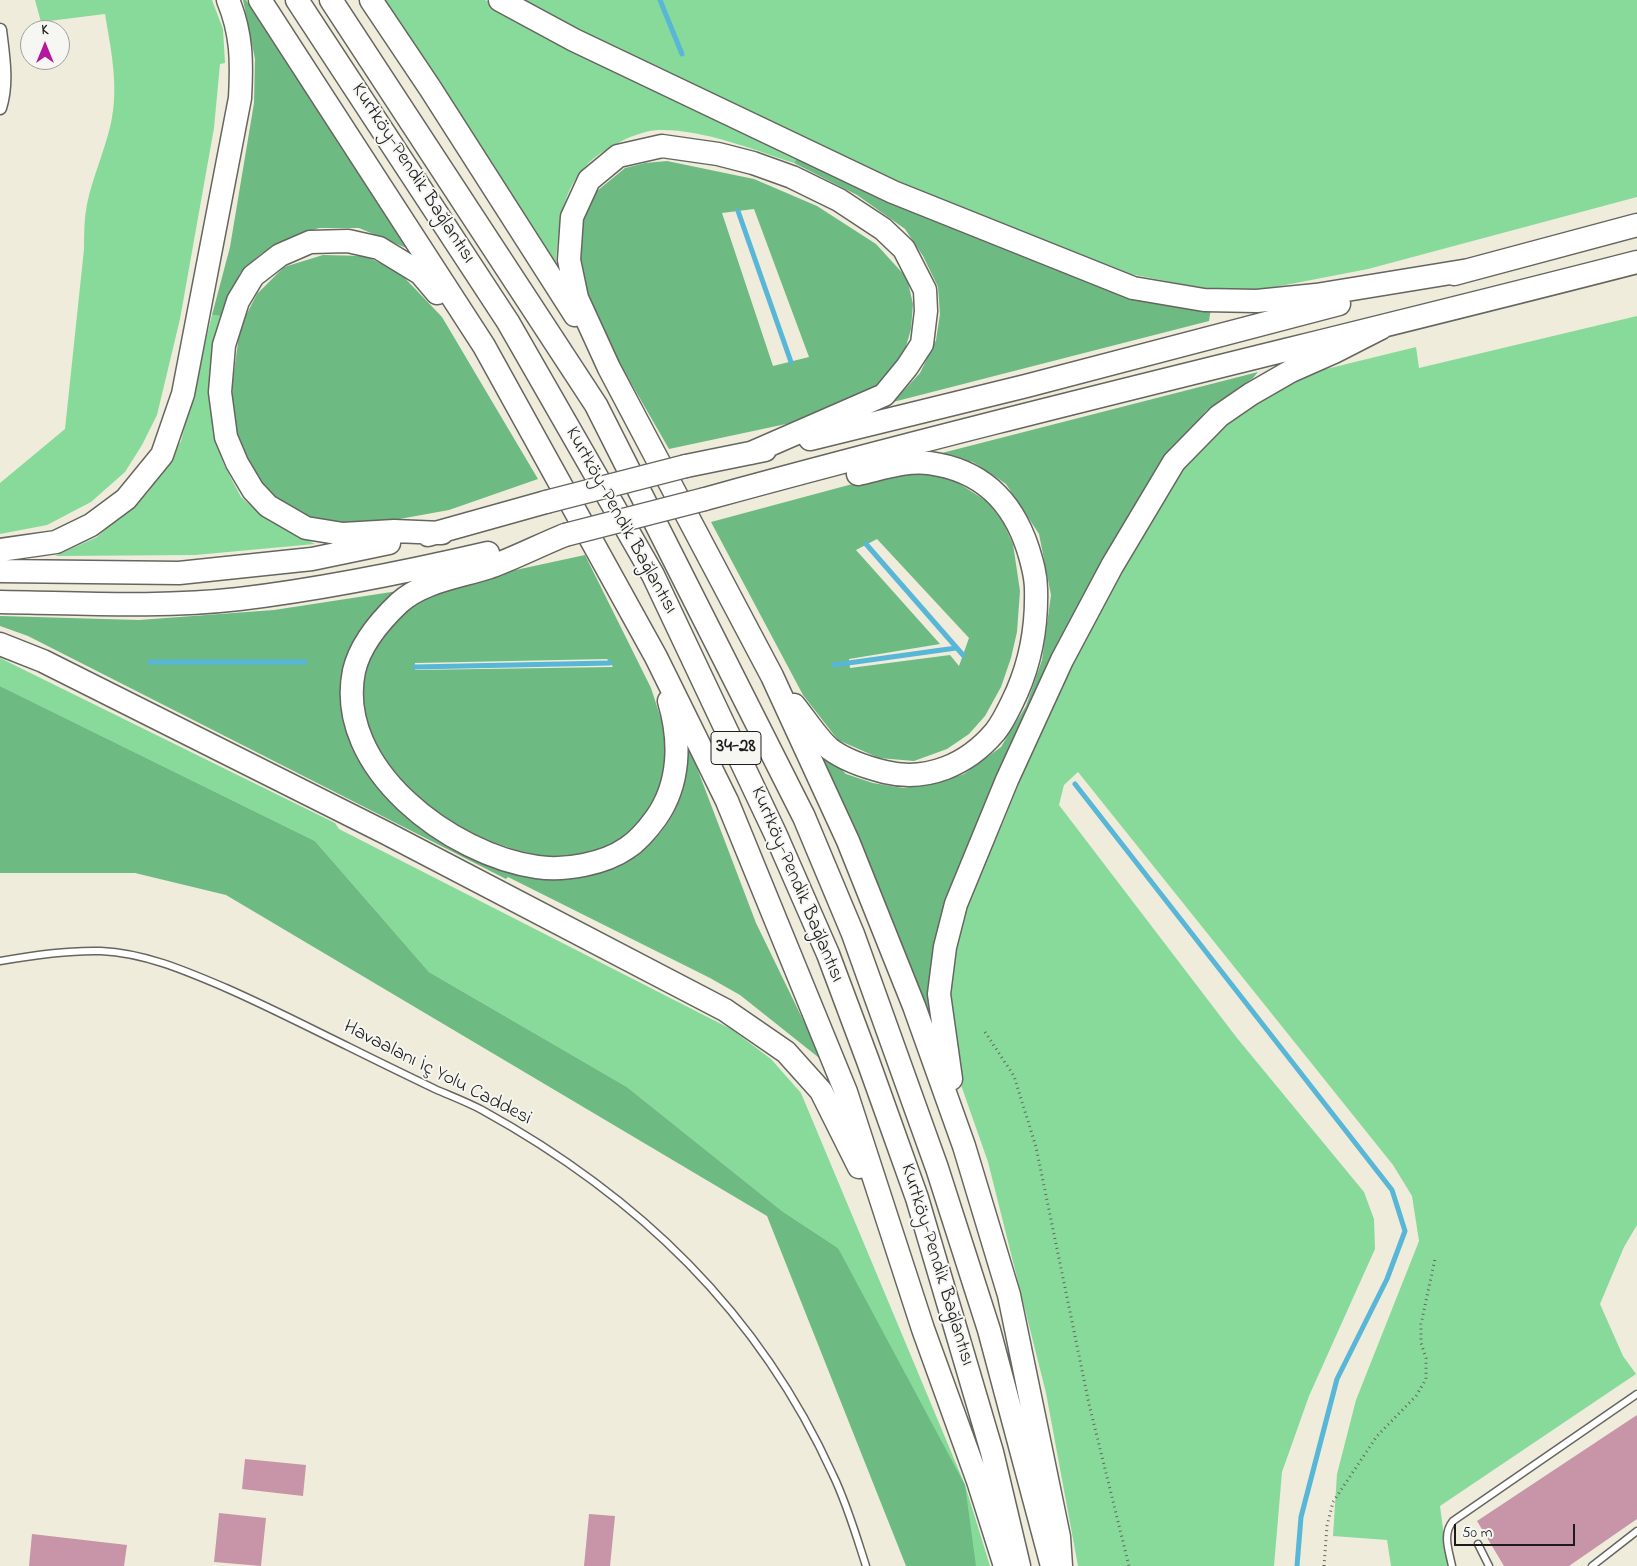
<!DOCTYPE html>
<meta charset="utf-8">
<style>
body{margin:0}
#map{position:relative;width:1637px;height:1566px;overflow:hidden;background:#efecdb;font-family:"Indie Flower",sans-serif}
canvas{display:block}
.north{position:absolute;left:20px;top:20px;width:50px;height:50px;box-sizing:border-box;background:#f6f6f2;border:1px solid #9f9f9c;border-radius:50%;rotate:0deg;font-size:14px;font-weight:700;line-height:20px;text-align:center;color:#1c1c1c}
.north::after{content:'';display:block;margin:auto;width:18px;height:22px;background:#b5179e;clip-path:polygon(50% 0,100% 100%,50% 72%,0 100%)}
.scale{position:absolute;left:1454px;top:1524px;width:121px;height:22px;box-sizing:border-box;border:2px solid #1c1c1c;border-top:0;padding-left:6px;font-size:15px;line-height:18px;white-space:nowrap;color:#1c1c1c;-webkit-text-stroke:4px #f6f6f2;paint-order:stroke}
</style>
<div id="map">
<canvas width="1637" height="1566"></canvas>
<div class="north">K</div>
<div class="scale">50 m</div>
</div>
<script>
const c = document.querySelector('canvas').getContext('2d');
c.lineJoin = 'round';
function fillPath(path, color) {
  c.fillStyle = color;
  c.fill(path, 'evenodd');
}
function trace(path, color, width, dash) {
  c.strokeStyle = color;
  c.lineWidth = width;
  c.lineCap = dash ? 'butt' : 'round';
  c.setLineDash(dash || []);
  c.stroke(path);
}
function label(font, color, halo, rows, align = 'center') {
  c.font = font + ' "Indie Flower",sans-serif';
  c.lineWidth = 4;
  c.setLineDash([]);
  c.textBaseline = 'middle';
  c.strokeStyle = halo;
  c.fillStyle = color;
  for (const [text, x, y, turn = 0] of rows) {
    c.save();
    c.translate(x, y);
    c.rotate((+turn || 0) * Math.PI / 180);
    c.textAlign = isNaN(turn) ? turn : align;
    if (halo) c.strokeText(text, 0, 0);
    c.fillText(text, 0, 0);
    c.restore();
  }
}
const green = new Path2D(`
 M35,0H212L223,29L225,63L220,64L214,128L180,319L157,415L142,445L125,472L91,502L47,525L0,534V483L65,429L84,249C84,234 84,219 87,204C93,176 105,150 111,123C119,86 111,50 105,14L41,22Z
 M383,0H485L564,42L798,157L794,163C751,149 703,129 658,130C644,131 629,137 618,143C564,170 560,210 556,264Z
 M522,0H1637V197L1368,269L1270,288L1271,292L1219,291L1119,272L986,219L799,138L565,24Z
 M212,315L221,316L209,375L213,434L224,465L241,497L257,511L277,524L315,544L195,555L55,556L97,537L148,492L181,441Z
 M1637,316V1225L1624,1247L1600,1304L1623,1356L1636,1374L1440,1506L1448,1566H1391L1387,1540L1333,1536L1337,1474L1356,1400L1419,1241L1412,1196L1393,1165L1078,772L1064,785L1059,805L1237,1038L1364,1192L1374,1219L1375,1249L1309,1396L1282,1472L1274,1566H1078L1046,1393L988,1162L961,1085L949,1006L952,955L967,902L1002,825L1033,749L1076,655L1149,523L1180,473L1218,429L1254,400L1314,372L1416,347L1419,368Z
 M0,658L335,823L339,829L731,1029L771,1059L801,1093L965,1485L990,1566H974L838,1248L782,1211L627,1087L429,972L315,841L0,686Z`);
const forest = new Path2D(`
 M243,0H246L411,250L359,228H319L287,239L261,254L240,273L221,316L212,315L230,247L254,103L255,59Z
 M798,157L1211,308L1209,321L893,402L920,373L936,340L940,314L938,287L923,256L905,229L857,195L794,163Z
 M667,161L754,179L817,206L876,244L907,278L913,304L911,329L905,350L879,388L800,421L669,449L612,350L588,295L578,262L581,225L587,207L597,191L625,168L645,163ZM754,209L809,357L773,366L722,213Z
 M323,255L365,256L399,272L442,317L538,479L449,510L383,522L327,523L291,511L255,481L235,430L232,387L240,327L257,294L284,267Z
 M1258,372L1253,378L1206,411L1165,462L934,947L930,1027L902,949L818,747L846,774L873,783L903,788L933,784L964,774L1001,747L1026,706L1042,660L1051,595L1039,534L1006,484L973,462L938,454Z
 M920,473L952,479L988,502L1003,522L1013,544L1020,591L1017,632L1011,658L1001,687L985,716L969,734L947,749L914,761L879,758L838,740L803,695L711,522L886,475ZM877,539L969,638L959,666L950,655L850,668L849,659L940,644L856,550Z
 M585,555L651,688L667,737L666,763L661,786L647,814L627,835L605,848L583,854L563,858L531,855L466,833L431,810L409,791L391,770L365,723L361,677L371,648L405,609L429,596L497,574ZM607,659L613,667L415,670V663Z
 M398,591L346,665L375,779L543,875L545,879C556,879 568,880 579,878C621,871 662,844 678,803C686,785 687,766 689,747L756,923L823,1061L740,995L710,978L508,877L506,879L28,636L0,626V616L139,620L274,610Z
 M0,686L315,841L429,972L627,1087L782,1211L838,1248L965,1485L976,1566H906L767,1216L226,895L135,873H0Z`);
const stream = new Path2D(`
 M660,0L682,54
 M738,211L791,362
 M866,544L963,655
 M150,662H305
 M834,665L956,648
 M415,667L610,663
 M1075,784L1392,1190L1405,1231L1387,1279L1337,1379L1301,1517L1297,1566`);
const building = new Path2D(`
 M1637,1415V1519L1569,1566H1504L1477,1521Z
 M245,1459L306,1465L303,1496L242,1489Z
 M219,1513L266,1518L261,1566L214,1562Z
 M589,1514L615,1516L610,1566H584Z
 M32,1534L127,1545L124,1566H29Z`);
const path = new Path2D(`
 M985,1032L1014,1076L1036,1147L1089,1404L1129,1566
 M1324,1566L1327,1526L1333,1502L1377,1436L1416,1396L1426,1379V1358L1421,1343V1324L1435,1259`);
const lane = new Path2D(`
 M0,961C34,955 67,950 101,951C145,953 186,971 226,988C267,1006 308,1027 349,1047C377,1061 406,1075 435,1089C451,1096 467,1102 482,1110C638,1196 759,1312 833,1475C847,1504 856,1535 866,1566
 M1478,1544L1489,1566
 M1452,1566C1449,1551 1442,1534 1453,1521L1637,1394
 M1592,1566L1637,1531`);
const street = new Path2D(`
 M0,30C3,55 8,83 0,108`);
const highway = new Path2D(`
 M260,0L484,346L656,657L727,801L846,1092L923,1329L978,1481L1005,1566
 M297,0L508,322L653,575L775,833L828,954L868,1061L917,1198L992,1452L1019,1566
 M331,0L596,405L804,817L853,934L937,1168L989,1330L1052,1566
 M371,0L430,88L575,315
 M500,0L574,40L893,192L1133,288L1204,300L1257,301L1316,295L1469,270
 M1454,274L1637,225
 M437,293L420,273L379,248L348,241L310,242L280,255L253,276L238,301L224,345L220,392L226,437L237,463L253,490L268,506L306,528L343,534L394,531L442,533
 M810,439L1026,386L1339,304
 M751,453L884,395L907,367L922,344L926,311L925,290L904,249L883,229L839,200L792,177L753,163L718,154L662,146L618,156L589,180L572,217L569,260L577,298L609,368L772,676L848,841L914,1006L964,1146L1009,1295L1059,1537L1061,1566
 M686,466L765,450
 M705,499C1014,414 1326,342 1637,262
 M428,535L546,502
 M565,535C540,545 515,558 490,567C460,577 423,581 399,603C380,621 360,645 354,671C334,768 451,855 537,867C565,871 604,864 627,848C638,841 648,829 656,818C680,784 681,741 669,701
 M0,550L56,542L91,525L126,499L162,455L183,394L240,98C242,62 242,34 228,0
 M0,571L179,573L312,559L389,543
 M0,602C79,603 160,608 239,599C323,589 406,572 488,553
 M0,644L43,661L386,833L725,1010L786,1052L821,1091L859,1167
 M794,705C804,717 818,739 830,749C846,761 865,767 885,772C927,782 967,765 995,732C1004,721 1011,705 1017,692C1031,660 1037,625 1036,589C1036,575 1032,562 1028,549C1012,500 981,470 929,463C906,460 881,469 858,474
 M951,1079L939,994L945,947L956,904L1007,780L1062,660L1112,566L1174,462L1219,416L1251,394L1291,371L1334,352L1381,328`);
const highwayBridge = new Path2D(`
 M546,502L686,466
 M565,535L705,499`);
const shields = [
 [736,748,50]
];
const shieldNames = [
 ["34-28",736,748]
];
const streetNames = [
 ["Kurtköy-Pendik Bağlantısı",412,174,57],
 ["Kurtköy-Pendik Bağlantısı",620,521,61],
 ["Kurtköy-Pendik Bağlantısı",796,885,67],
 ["Havaalanı İç Yolu Caddesi",437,1074,27],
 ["Kurtköy-Pendik Bağlantısı",936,1265,73]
];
fillPath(green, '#88da9b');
fillPath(forest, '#6eba83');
trace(stream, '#58b6d7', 5);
fillPath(building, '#c894a7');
trace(lane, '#66655f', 9);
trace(street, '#66655f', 15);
trace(highway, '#66655f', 25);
trace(path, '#66655f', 3, [1, 4]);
trace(lane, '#fff', 6);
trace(street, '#fff', 12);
trace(highway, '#fff', 22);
trace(highwayBridge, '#66655f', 25, []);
trace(highwayBridge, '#fff', 22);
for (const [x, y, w] of shields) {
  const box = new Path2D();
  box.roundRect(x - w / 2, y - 16.5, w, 33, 4);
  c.fillStyle = '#f6f6f2';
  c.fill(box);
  trace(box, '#1c1c1c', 1);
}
label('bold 19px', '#1c1c1c', null, shieldNames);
label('20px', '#1c1c1c', '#f6f6f2', streetNames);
</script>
